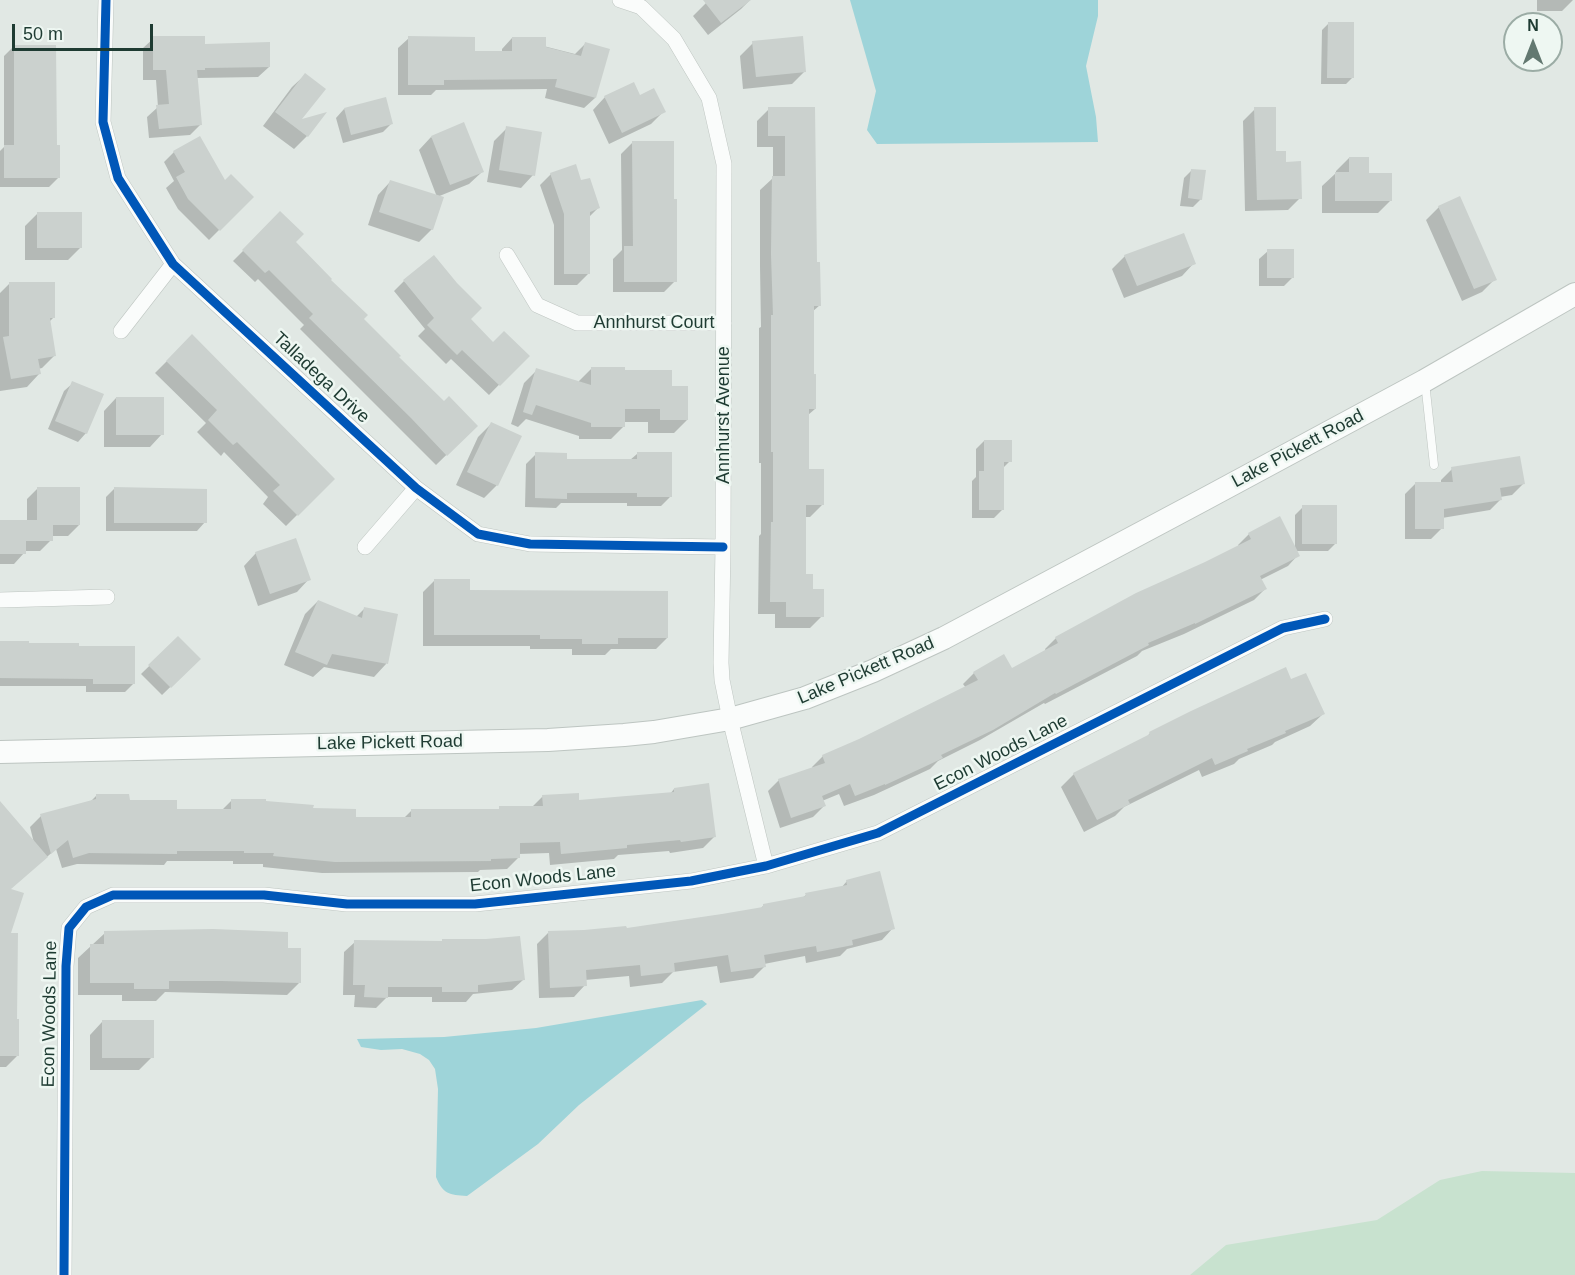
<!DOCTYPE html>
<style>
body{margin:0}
#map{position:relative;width:1575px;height:1275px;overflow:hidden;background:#e1e8e4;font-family:Helvetica,sans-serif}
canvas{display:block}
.north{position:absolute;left:1503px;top:12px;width:60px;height:60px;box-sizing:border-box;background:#eef7f2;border:2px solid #9baca5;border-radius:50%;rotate:0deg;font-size:16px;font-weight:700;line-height:24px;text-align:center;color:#1e3b32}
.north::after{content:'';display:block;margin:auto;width:21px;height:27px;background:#627870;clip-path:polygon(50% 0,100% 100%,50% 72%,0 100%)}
.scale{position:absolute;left:12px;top:24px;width:141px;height:27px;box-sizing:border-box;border:3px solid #1e3b32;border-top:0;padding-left:8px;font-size:18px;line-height:21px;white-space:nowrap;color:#1e3b32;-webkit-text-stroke:4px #eef7f2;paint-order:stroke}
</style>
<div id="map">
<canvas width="1575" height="1275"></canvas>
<div class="north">N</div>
<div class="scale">50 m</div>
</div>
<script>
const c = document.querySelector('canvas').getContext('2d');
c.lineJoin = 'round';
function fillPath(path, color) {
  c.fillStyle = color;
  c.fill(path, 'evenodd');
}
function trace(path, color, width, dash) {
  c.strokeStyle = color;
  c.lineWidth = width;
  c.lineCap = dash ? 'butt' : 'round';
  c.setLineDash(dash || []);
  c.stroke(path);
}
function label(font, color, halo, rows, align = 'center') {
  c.font = font + ' Helvetica,sans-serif';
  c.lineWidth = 5;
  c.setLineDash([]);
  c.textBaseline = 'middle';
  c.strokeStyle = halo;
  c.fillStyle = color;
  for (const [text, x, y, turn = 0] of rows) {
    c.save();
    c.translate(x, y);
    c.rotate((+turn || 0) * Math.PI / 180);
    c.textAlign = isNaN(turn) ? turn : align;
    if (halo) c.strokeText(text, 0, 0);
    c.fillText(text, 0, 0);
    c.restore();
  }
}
const green = new Path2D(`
 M1482,1171L1575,1173V1275H1190L1226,1245L1377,1220L1440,1180Z`);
const water = new Path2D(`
 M850,0H1098V16L1086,66L1096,117L1098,142L877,144L867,130L876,91Z
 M702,1000L707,1004L579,1105L538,1144L467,1196C449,1195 443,1194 436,1177L438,1089L435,1069L429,1060L420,1054L402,1049L381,1050L361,1047L357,1039L444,1037L536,1028Z`);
const shadow = new Path2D(`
 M707,0H750L741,9L708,35L693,16L708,1Z
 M1537,0H1573L1562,11H1537Z
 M1329,23L1353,77L1346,84H1321L1322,30Z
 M154,38L204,45L269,67L258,77L196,78L201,124L190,135L149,138L147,117L158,107L156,80H143V48Z
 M409,38L473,52H502V49L512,38L575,54L585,44L595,98L584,108L545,98L547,89L436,90L431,95H398V48Z
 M753,43L805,71L792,84L743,89L740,56Z
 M14,46L59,177L49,187H0V151L4,147V56Z
 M305,75L299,122L323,115L307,136L294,149L263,126L292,87Z
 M605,97H639L664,111L651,124L609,144L593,110Z
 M344,109L391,124L383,132L343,143L336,118Z
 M769,109H814L816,264L820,305L812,312L815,409L808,415V471L822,505L810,517H805V575L822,616L810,628H775V614H758L759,536L761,534V463H759V328L761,327L760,267V190L773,178V147H757V121Z
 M1255,109L1274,152L1284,163L1300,198L1288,210L1245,211L1243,121Z
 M507,128L533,175L521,188L487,182L494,141Z
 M431,137L482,172L469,184L437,197L419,150Z
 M633,142L675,281L664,292H613V259L622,250L621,154Z
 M174,152L225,182L252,197L209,240L178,209L166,188L174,181L164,162Z
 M1349,158L1368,174L1391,200L1378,213H1322V186L1336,173V171Z
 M1192,170L1201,199L1193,207L1180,206L1184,178Z
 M551,174L580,182L598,208L588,218V274L577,285H554V225L540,185Z
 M390,182L432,229L419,242L368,225L378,195Z
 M1439,207L1495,279L1482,292L1462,301L1426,220Z
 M38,213L81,247L68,260H25V226Z
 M280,214L294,242L329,280L362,319L397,357L444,403L476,426L436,465L300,329L304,325L258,279L255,282L233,261Z
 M1268,251L1292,278L1284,286H1259V259Z
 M1125,256L1194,263L1182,276L1124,298L1112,269Z
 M404,281L469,319L493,344L525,358L489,395L451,359L446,364L418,336L425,329L394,291Z
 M10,283L54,317L49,322L55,355L42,368L38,369L39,374L27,387L0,391V293Z
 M192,336L333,479L286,526L263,504L268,497L224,452L221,456L197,432L206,423L155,373Z
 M592,368L624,372L687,420L674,433H648V422H624V426L611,439H579V436L526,419L518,427L511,424L524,383L537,370L579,383V381Z
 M73,383L86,433L78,442L48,429L64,391Z
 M116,398L162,434L150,447H104V411Z
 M491,424L497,485L484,498L456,485L478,437Z
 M984,441L1010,461L1002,469V510L994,518H972V481L976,477V449Z
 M536,454L566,460H630L637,454L670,497L661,506H627V503H561L556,508L525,507L526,464Z
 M1452,469L1523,484L1512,495L1500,497L1501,499L1490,510L1442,518V528L1431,539H1405V494L1416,483H1441V480Z
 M38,488L79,525L68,536H51V540L40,551H24V553L14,564H0V522H27V499Z
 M114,489L205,522L197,531H106V497Z
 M1303,507L1336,543L1328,551H1296L1298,555L1288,566L1260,580L1265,589L1254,600L1184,634L1142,651L1137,656L1045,704L1044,703L980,740L938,761L930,769L874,795L844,806L839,794L822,801L824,806L813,817L780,828L768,791L779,780L813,769L812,767L823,756L860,741L966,688L963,684L974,673L1012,670L1046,651L1045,649L1056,638L1239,547L1238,545L1249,534L1295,548V515Z
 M256,553L309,579L297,592L258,606L244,566Z
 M434,581L468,592L667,638L656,649H611L605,655H572V649H530V646H423V592Z
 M318,601L356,617L365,608L396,615L386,664L374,677L324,667L313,677L284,665L305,614Z
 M178,638L199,659L162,695L141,674Z
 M0,642L78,648L134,683L125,692H86V686H0Z
 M1323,714L1310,726L1275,742L1272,745L1239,759L1234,764L1202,777L1199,770L1124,807L1115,816L1084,832L1061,787L1074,774L1146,738L1150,733Z
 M674,789L714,837L703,848L670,853L669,851L618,855L614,859L550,865L549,853L518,854V858L507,869L480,870L478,872L322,873L263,867V864H233V861H167L164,865L77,864L62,868L56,849L9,890V934L17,1056L6,1067H0V815L34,843L30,827L41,816L89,803L96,796L175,811H221L232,800L265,802L312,810L355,819H403L412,810L497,811L500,808L532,807L543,796L578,802L670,794Z
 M847,881L893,928L882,940L847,949L840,956L806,963L805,956L764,964V967L753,978L720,983L717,966L673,972L662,983L630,987L629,976L585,980V985L574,997L539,998L537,944L548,933L625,929L760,909L763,906L802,898L806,895L841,888Z
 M105,933L287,950L299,983L287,995L165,992L156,1001H122V995H78V958Z
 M355,942L523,980L512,990L473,994L466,1002H432V997H387L376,1008L354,1007L355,995H343L344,952Z
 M102,1022L152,1057L139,1070H90V1035Z`);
const building = new Path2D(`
 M703,0H751L721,23Z
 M1328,22H1354V78H1327Z
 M153,36H205V44L270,42V67L205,68V70H197L202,125L159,129L156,105L169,104L166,70H153Z
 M408,36L475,37V51H512V37H546V47L581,56L585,42L610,49L596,98L555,87L557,79L444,80V85H408Z
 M803,36L806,72L756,77L752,41Z
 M14,45H56L57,145H60V178H4V145H14Z
 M305,73L326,89L302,119L327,112L308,137L275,112Z
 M634,82L640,95L654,88L666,112L622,133L604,96Z
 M386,97L393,124L351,135L344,108Z
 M768,107H815L817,262H820L821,306H814V374H816V409H809V469H824V505H806V574H813V589H824V617H786V602H770L771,522H773V452H771V315H773L771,254L772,176H785V136H768Z
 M1254,107H1276V151H1286V162L1301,161L1302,199L1257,200Z
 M464,122L484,172L450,185L431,136Z
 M506,126L542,132L535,176L499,170Z
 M200,136L225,180L231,174L254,197L220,231L188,199L176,177L185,172L173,151Z
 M632,141H674V199H677V282H624V246H633Z
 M1349,157H1369V173H1392V201H1335V172H1349Z
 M576,164L581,180L590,178L600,208L590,212V274H564V214L550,173Z
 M1191,169L1206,170L1202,200L1188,198Z
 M390,180L444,197L433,230L379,212Z
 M1460,196L1497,280L1474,289L1438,206Z
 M280,211L304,234L296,242L332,279L331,280L368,315L364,319L401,356L399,357L444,401L449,396L478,426L447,456L411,418L309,318L313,314L269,270L265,273L242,250Z
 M37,212H82V248H37Z
 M1184,233L1196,264L1137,286L1124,255Z
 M1267,249H1294V278H1267Z
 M434,255L457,283L482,308L471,319L493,342L504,331L530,356L500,386L462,350L457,355L427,325L434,318L403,280Z
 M9,282H55V318H50L56,356L38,359L41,374L11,379L3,337L9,336Z
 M192,334L335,479L298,516L273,491L280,485L237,442L233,445L208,420L217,410L166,361Z
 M591,367H625V370H672V386H688V420H660V409H625V427H591V423L536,405L532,415L523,412L536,368L591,385Z
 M72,381L104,394L87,434L55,421Z
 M116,397H164V435H116Z
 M491,422L522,436L498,486L467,472Z
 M984,440H1012V462H1004V510H979V471H984Z
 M535,452L567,453V459H637V452H672V497H637V493H567V499L535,498Z
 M1520,456L1525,484L1500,488L1502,500L1444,509V529H1415V482H1453L1451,467Z
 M37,487H80V525H53V541H26V554H0V520H37Z
 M114,487L207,489V523H114Z
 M1302,505H1337V544H1302Z
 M1280,516L1300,556L1260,576L1267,589L1195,624V623L1148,643L1149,645L1056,694L1055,693L993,730L941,755L943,758L924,767L885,785V784L855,796L850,784L822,796L826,806L791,818L778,779L825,763L822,755L859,739L978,680L973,672L1004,654L1012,668L1058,643L1055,637L1136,593L1205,562L1251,539L1248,533Z
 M296,538L311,580L270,594L255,552Z
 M434,579H470V590L668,591V638H618V644H582V639H540V635H434Z
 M318,600L362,618L364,607L398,614L388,664L332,654L327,665L295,652Z
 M178,636L201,659L171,688L148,665Z
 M0,641H29V643H79V646H135V684H93V679L0,678Z
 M1286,667L1291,679L1306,673L1325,714L1285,731L1286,733L1247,749L1248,751L1215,765L1212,758L1128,800L1130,804L1097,820L1073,773L1150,734L1149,732L1191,711Z
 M709,783L716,837L681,842L680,840L627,845V848L561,854L560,842L520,843V858L491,859V861L335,862L273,856L274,853H244V851H177V854L89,853L73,858L68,840L51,854L40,814L96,799V794H129L130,800H177V809H231V799H266V801L314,805L313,808L356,809V817H411V809H499V806H543L542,795L579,793V800L674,792V788Z
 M0,801L48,857L11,889L24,893L11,933H18L17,1019H19V1056H0Z
 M880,871L895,929L852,940L853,945L817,952L816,946L764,955L766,967L731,972L728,955L674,963L675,972L641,976L640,965L586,970L587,986L550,988L548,931L584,930L626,926L627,928L722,914L763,907V904L806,896L805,893L847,885L846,880Z
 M213,929L288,932V948H301V983L222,981H169V989H134V983H90V944H104V931Z
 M520,936L525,980L478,985V992H442V987H388V998L364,997L365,985H353L354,940L442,941V939H486Z
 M102,1020H154V1058H102Z`);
const service = new Path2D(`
 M1425,382L1434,465`);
const minor = new Path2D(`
 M106,0L103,122L118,178L173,264L416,488L478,534L530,544L723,547
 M620,0L641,7L674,39L709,98L724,164L723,547L721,663L722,680L730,719L766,866
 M507,255L537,305L577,323H724
 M121,331L173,264
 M365,547L416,488
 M0,600L107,597
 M64,1275L66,966L69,928L86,907L113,895H264L347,904H475L691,881L766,866L878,833L1283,628L1325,619`);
const secondary = new Path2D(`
 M0,752L548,740L624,735L654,732L730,719L805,698L873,671L944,638L1203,500L1424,381L1575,294`);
const cycleway = new Path2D(`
 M106,0L103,122L118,178L173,264L416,488L478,534L530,544L723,547
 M64,1275L66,966L69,928L86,907L113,895H264L347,904H475L691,881L766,866L878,833L1283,628L1325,619`);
const streetNames = [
 ["Annhurst Court",654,323],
 ["Talladega Drive",321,378,43],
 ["Annhurst Avenue",724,415,-90],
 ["Lake Pickett Road",1298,449,-28],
 ["Lake Pickett Road",866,671,-23],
 ["Lake Pickett Road",390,743,-1],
 ["Econ Woods Lane",1001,753,-27],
 ["Econ Woods Lane",543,879,-6],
 ["Econ Woods Lane",50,1014,-89]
];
fillPath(green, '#c8e2cf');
fillPath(water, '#9ed4d9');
fillPath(shadow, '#0003');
fillPath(building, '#cbd1ce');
trace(service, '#bec5c1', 9);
trace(minor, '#bec5c1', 16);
trace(secondary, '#bdc5c1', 24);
trace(service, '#fafcfb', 8);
trace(minor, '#fafcfb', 15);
trace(secondary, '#fafcfb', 22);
trace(cycleway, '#0057b8', 9);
label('18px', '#1e3b32', '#eef7f2', streetNames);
</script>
